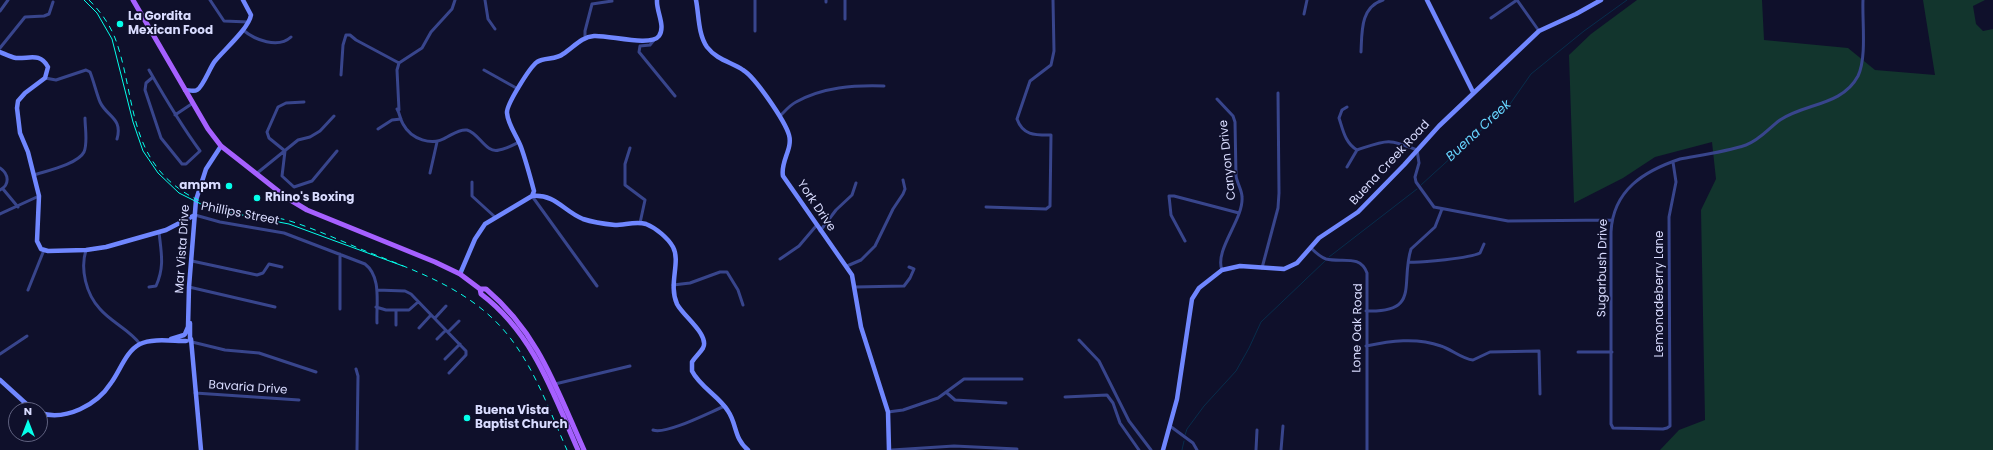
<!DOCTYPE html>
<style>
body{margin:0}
#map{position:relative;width:1993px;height:450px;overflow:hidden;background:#0f102b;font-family:Poppins,sans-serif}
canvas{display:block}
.north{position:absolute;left:8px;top:402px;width:40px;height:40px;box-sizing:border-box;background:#0f102b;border:1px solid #606280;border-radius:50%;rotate:0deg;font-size:11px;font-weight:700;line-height:16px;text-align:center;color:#d9dcff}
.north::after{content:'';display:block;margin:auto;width:14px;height:18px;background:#05ffea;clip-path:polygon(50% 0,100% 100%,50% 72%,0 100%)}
</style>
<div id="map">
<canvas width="1993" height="450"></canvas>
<div class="north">N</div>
</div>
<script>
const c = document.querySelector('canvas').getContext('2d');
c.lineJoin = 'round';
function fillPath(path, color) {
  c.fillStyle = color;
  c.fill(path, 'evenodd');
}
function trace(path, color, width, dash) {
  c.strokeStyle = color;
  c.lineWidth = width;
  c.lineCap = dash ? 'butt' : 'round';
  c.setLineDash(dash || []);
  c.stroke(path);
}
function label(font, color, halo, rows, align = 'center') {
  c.font = font + ' Poppins,sans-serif';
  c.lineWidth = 3.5;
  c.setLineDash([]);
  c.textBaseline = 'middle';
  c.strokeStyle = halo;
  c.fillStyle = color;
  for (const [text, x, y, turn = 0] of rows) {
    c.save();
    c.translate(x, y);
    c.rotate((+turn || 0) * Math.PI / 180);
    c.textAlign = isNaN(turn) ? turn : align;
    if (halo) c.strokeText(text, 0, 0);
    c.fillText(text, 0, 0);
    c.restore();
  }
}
const green = new Path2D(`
 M1637,0H1762L1764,40L1848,48L1875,70L1935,75L1923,0H1985L1973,6L1976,24L1983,31L1993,29V450H1660L1679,430L1705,420L1701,210L1716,179L1712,142L1655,157L1623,178L1574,203L1569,55L1591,34Z`);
const stream = new Path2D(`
 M1421,185L1510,104L1531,74L1584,31L1627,0
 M1329,257L1417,189
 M1185,435L1187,429L1204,406L1236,371L1249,348L1261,322L1325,261
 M1182,450L1184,441`);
const street = new Path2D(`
 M210,0L224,21L248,22
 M455,0L452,9L431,32L422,48L399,63L397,70L399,110L397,109C400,114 400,119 403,124C411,139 432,147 447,137C453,134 459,129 467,130C479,133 486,154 499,150C506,149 513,145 519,142
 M485,0L488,19L495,29
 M826,0V2
 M1517,0L1539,31
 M0,11L8,0
 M1304,14L1307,0
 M1491,18L1517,0
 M845,19V0
 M243,30C255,40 278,49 291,37
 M755,31V0
 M585,38V31L592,4L612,1
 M654,40L650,45L640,46L639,52L675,96
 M0,48L25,17L44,16L49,14L53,2
 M1361,52C1362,33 1360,7 1383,0
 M149,70C165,98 181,125 200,151L186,164H182L161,138L145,90L146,83L153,77
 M484,70L518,89
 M341,75L343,45L346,35H350L356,40L399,63
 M45,78L56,80L86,70L90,72C94,82 96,92 100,102C107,117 123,118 117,139
 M1217,99L1233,116L1235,122L1236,176C1237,183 1242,190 1242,197C1244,219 1214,250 1222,270
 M304,102L286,103L278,107L267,132L269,138L285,151L282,176L294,187L312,181L337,151
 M1347,107L1342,110L1339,118C1343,130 1345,143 1357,150C1387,140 1387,138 1417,150L1419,163L1415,177L1416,182L1434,207L1508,221L1612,220
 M175,115L193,103
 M780,116C785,111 790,105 796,102C823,87 854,85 884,86
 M378,129L392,120L401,119
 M630,148L625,164V185L645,200L640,223
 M1673,162L1676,182L1669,217L1670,426L1667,428L1663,429L1613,428L1611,424V232C1613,190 1644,171 1680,159C1702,155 1725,152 1746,145C1760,140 1769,128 1780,120C1805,103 1842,106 1858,76C1867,57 1862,21 1863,0
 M1347,167L1357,150
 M0,168C9,174 10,185 0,190
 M430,173L437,142
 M256,174L298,140L310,137L320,131L334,116
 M34,175C46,171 78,164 84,152C88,143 85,128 85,118
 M472,182V196L495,217
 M3,189L18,207
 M532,196L597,286
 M986,207L1046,209L1050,206L1051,135C1036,135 1023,136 1017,119L1030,81L1051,65L1054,51L1053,0
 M0,214L39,196
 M195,215L220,222L284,233L365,264C382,277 376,304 377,323
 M820,231L836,210L852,195L856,183
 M1185,241L1171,215L1169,196H1174L1239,213
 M1311,248C1315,252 1320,257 1326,259C1342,263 1360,254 1367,273V450
 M86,250C80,269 86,294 100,309C111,322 130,330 140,344
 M780,259L799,246L816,226
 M192,261L257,275L263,273L269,264L282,267
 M1409,262C1421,263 1470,258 1480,253L1484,244
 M847,266L861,260L875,246L893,209L903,194L905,189L903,180
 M1262,268L1278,208L1279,193L1278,93
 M673,285L690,283L720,272H727L738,290L743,305
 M149,287L156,286C165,266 161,252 159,232
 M189,287L275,307
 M855,287L904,286L910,278L914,269L909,267
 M28,290L44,250
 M377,290L405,291L411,294L466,351V355L449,373
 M376,307L386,310H409L418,302
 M340,309V254
 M396,310V325
 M1366,311C1421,313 1400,284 1411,249L1435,227L1442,209
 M435,318L446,306
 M419,328L431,315
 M448,332L459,321
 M437,339L446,330
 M1079,340L1099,361L1129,421L1151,450
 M188,341L225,350L259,353L316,372
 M1366,346C1390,341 1416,337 1441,346C1451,349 1462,359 1473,360L1490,352L1539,351L1540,394
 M1578,352H1612
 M0,354L27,336
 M445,359L460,344
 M356,369L358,376L357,450
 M555,384L630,366
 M195,393L299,400
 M947,393L955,400L1006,403
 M1065,397L1107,395L1113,403L1120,423L1139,450
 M888,412L903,410L938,398L964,379H1022
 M1170,426L1193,443L1197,450
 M653,430C666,435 710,412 725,406
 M892,450L954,446L1017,449
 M1256,450L1257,430
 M1281,450L1283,426`);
const secondary = new Path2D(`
 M696,0C699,15 698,34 707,47C717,60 731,62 743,70C755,77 785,121 789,135C793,149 780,162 783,176L852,275L861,327L888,412L889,450
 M1427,0L1473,92
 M0,52C5,54 10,57 16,58C29,59 40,52 48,67L45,78L25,93L18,101L17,108L20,133L28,152L39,196L37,241L41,249L48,251L86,250L106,247L166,230L195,215
 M185,90C188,90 194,92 197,90C203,87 210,67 215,61C225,49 249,28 251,15L243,0
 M532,196L534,191C530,176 526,161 521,147C517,136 508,125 507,113C506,105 530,67 537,62C545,57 556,60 563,54C574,47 581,37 594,36C609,35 651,47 659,36C666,26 656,11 657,0
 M460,274L475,239L485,224L532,196C556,194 563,211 583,219C592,222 605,224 615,225C625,225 636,221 646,224C656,228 668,238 673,247C681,262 668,284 677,304C683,316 710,335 703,348C700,353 695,357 692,362V371C700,387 719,396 728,411C737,424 734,439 748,450
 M190,323V340
 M185,334L188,327L189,287L196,200L206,169L221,146
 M171,339L184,335
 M191,339L201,450
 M0,380L33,410
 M40,413C66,421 97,405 111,383C120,371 126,351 140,344C152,338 172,341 186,341
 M1163,450L1177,399L1192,299L1199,288L1222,270L1240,266L1284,269L1297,263L1319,238L1358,212L1404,165L1439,126L1539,31L1576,14L1601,0`);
const primary = new Path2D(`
 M133,0L208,129L221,146L244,164L287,198L307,210L435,262L460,274L480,289H486C539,334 556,388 584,450
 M480,289L481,294C533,333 553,393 578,450`);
const tram = new Path2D(`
 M84,0L97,13L112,39L133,122L143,151L158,173L179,193L211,209L289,224L403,266`);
const rail = new Path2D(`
 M89,0C100,11 109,23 115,38C134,88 128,147 173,184C210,215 247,209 290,221C315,229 339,240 363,250C418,272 474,290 511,339C536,372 550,412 567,450`);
const markers = [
 [120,24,4,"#05ffea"],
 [229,186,4,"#05ffea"],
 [257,198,4,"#05ffea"],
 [467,418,4,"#05ffea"]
];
const poiNames = [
 ["La Gordita",128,17],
 ["Mexican Food",128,31],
 ["ampm",221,186,"right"],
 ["Rhino's Boxing",265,198],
 ["Buena Vista",475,411],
 ["Baptist Church",475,425]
];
const streetNames = [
 ["Canyon Drive",1228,160,-96],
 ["Buena Creek Road",1390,163,-47],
 ["York Drive",816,206,56],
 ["Phillips Street",240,214,11],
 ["Mar Vista Drive",183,249,-86],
 ["Sugarbush Drive",1603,268,-89],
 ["Lemonadeberry Lane",1660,294,-90],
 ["Lone Oak Road",1358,328,-89],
 ["Bavaria Drive",248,388,4]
];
const waterNames = [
 ["Buena Creek",1479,131,-43]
];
fillPath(green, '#12352d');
trace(stream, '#082d4b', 1);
trace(street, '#38458c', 3);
trace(secondary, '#7087ff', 4.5);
trace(primary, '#a660ff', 5);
trace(tram, '#05ffea', 1);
trace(rail, '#05ffea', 1, [6, 5]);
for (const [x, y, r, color] of markers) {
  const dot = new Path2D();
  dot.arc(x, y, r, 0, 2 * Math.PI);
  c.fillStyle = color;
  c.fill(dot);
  trace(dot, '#0f102b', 1.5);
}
label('bold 12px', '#d9dcff', '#0f102b', poiNames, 'left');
label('12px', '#d9dcff', '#0f102b', streetNames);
label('italic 13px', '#67d5ff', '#0f102b', waterNames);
</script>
